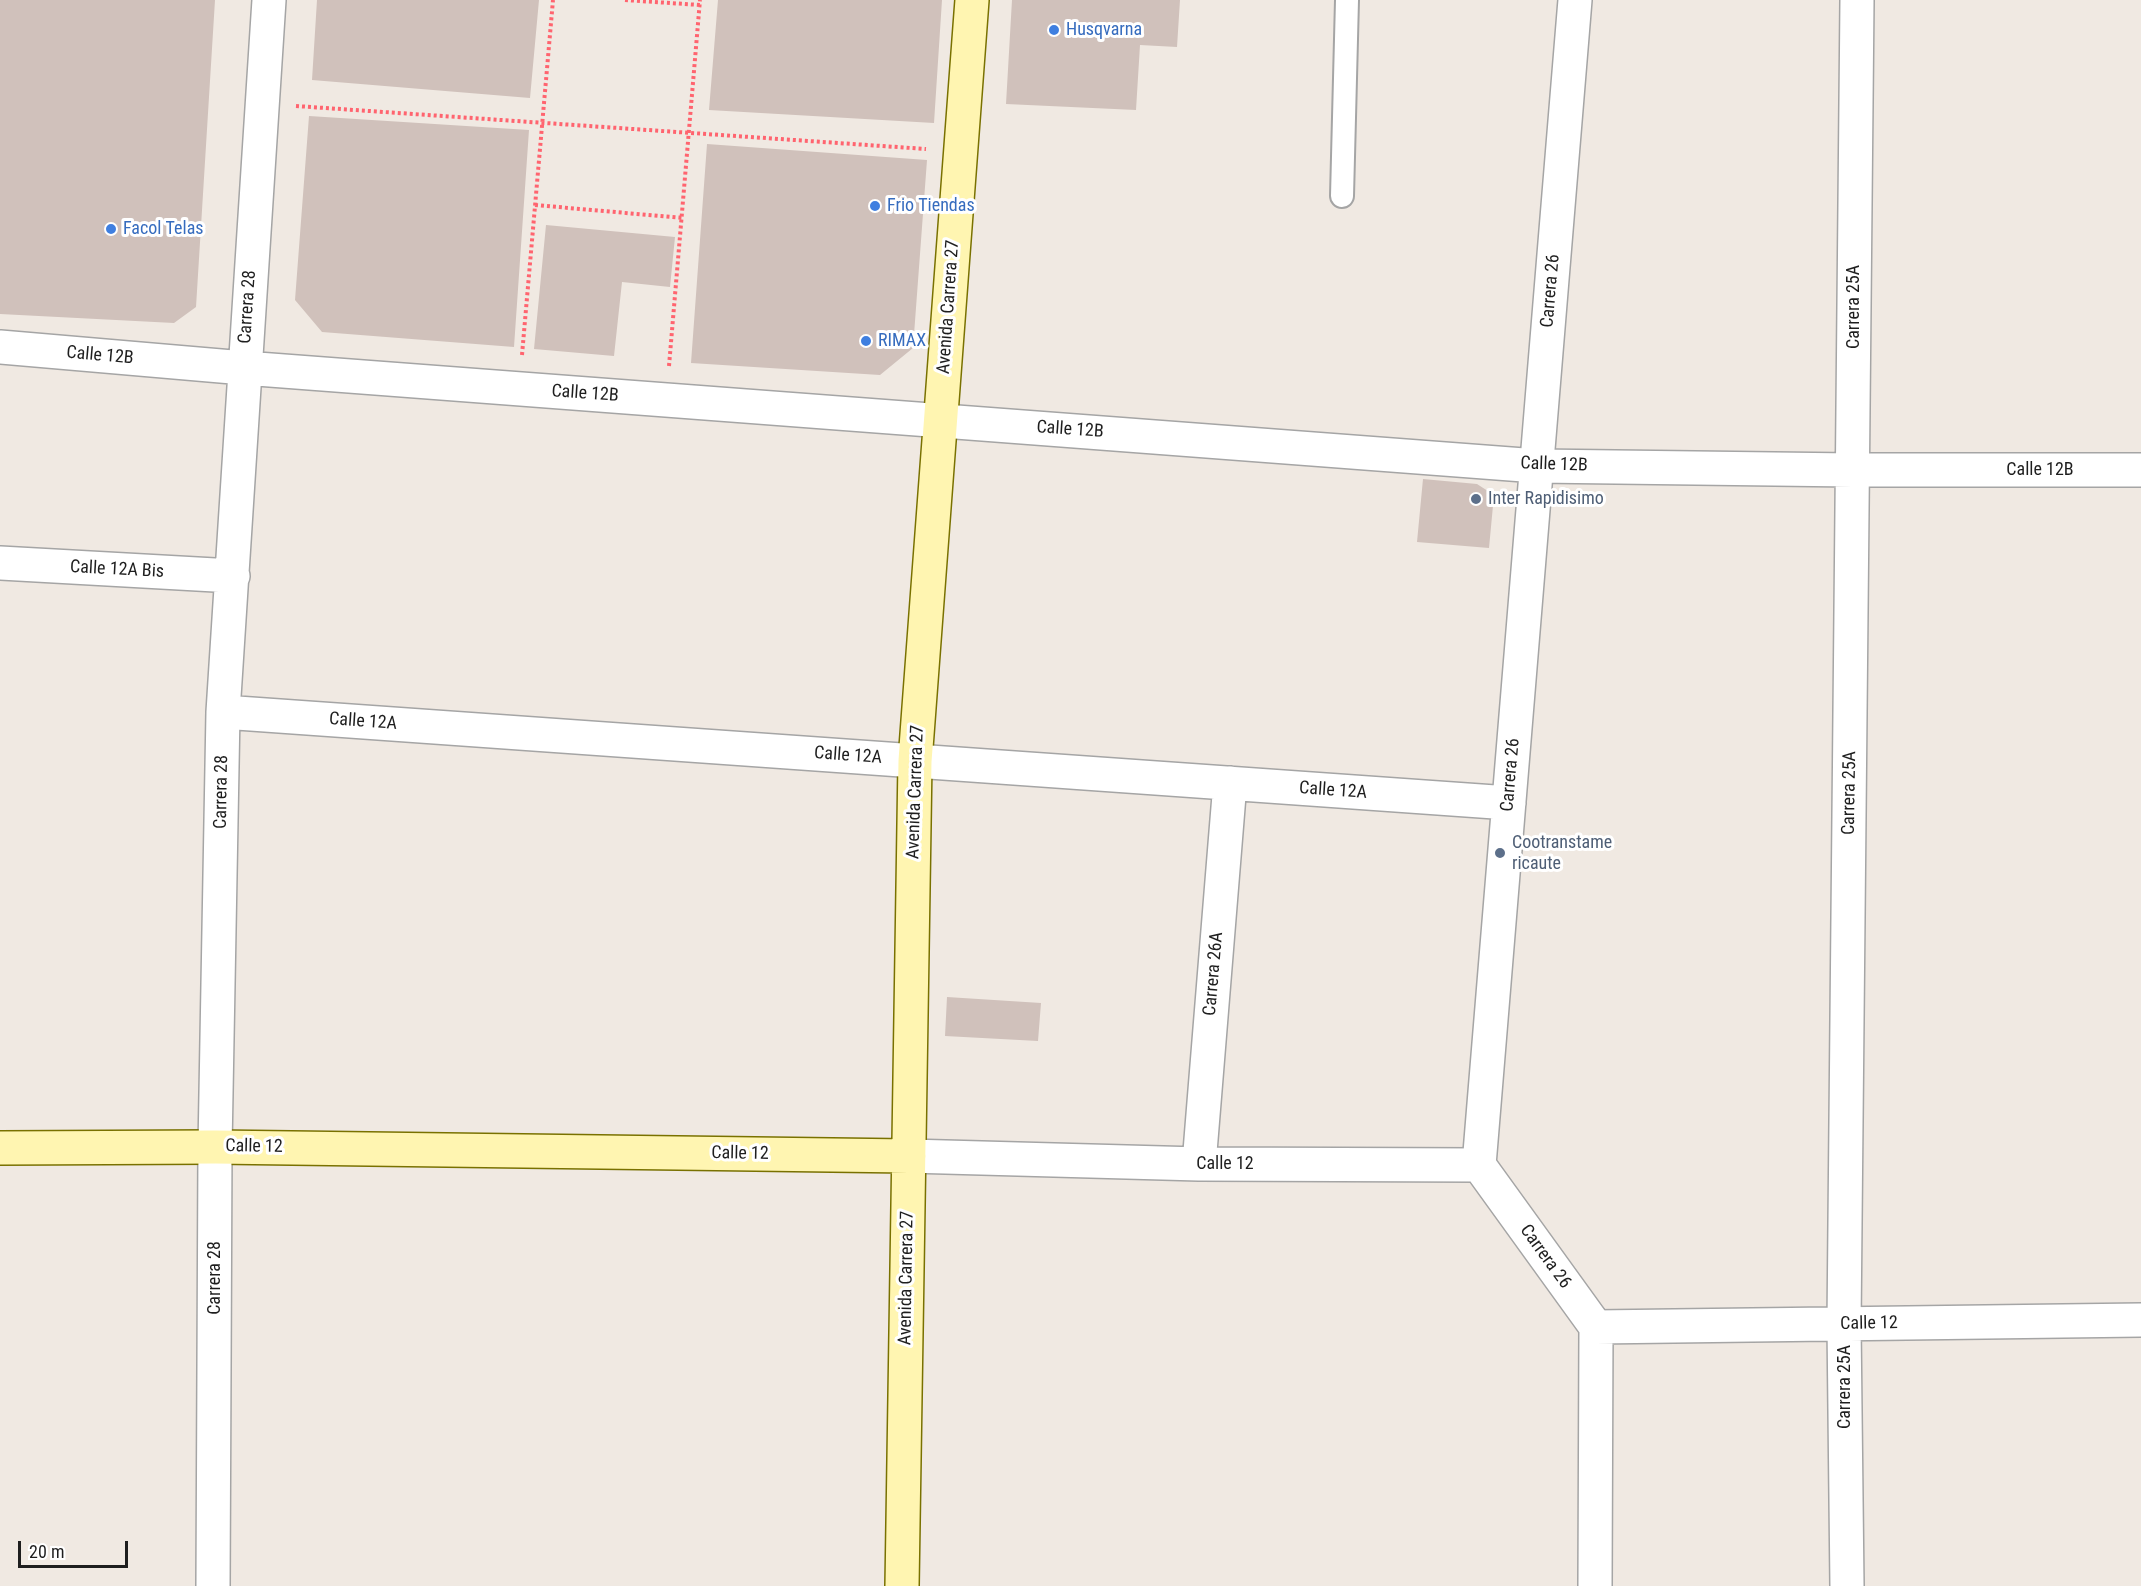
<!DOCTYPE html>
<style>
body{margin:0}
#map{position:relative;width:2141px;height:1586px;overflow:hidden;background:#f0e9e2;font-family:"Roboto Condensed",sans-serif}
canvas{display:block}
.scale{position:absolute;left:18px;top:1541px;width:110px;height:27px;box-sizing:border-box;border:3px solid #1e1e1e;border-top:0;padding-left:8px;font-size:18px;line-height:21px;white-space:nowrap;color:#1e1e1e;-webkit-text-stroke:4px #fff;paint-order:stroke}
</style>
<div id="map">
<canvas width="2141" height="1586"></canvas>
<div class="scale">20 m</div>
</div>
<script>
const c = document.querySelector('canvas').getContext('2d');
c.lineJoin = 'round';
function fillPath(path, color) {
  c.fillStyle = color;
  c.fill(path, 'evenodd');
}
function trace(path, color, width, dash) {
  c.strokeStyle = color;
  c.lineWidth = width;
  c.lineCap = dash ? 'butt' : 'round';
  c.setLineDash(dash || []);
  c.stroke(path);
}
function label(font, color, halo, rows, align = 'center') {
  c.font = font + ' "Roboto Condensed",sans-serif';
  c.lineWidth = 6;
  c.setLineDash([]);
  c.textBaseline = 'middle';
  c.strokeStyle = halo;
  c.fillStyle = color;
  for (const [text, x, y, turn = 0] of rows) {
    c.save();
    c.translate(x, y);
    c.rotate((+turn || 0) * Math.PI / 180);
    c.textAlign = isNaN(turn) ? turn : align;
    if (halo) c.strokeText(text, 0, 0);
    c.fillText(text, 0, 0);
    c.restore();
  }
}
const building = new Path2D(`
 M0,0H215L196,307L174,323L0,314Z
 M317,0H539L530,98L312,80Z
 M718,0H942L934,123L709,110Z
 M1012,0H1180L1177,47L1140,45L1136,110L1006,104Z
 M309,116L529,130L514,347L322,332L295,300Z
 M707,144L927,160L913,348L880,375L691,363Z
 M546,225L675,237L670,287L622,282L614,356L534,349Z
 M1423,479L1477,484L1494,495L1489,548L1417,542Z
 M947,997L1041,1003L1038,1041L945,1036Z`);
const path = new Path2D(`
 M625,0L700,5
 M296,106L926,149
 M535,205L683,218
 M522,355L553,0
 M669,366L700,0`);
const lane = new Path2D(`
 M1342,196L1347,0`);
const street = new Path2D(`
 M1575,0L1479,1165L1596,1327L1595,1586
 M0,347L244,368L1537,466L1853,470H2141
 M0,563L233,576
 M223,712L1509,803
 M909,1156L1199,1164L1479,1165
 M1199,1164L1230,783
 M1596,1327L2141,1320
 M213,1586L215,1147L223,712L269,0
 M1847,1586L1844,1324L1857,0`);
const secondary = new Path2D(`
 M0,1148L215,1147L909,1156
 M902,1586L915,761L972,0`);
const markers = [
 [1054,30,6,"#3f7fe0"],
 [875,206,6,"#3f7fe0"],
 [111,229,6,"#3f7fe0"],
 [866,341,6,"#3f7fe0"],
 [1476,499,6,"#5c6f8a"],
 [1500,853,6,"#5c6f8a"]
];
const shopNames = [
 ["Husqvarna",1066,30],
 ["Frio Tiendas",887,206],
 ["Facol Telas",123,229],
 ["RIMAX",878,341]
];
const streetNames = [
 ["Carrera 26",1551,291,-85],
 ["Carrera 28",248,307,-86],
 ["Avenida Carrera 27",949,307,-86],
 ["Carrera 25A",1854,307,-90],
 ["Calle 12B",100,356,5],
 ["Calle 12B",585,394,4],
 ["Calle 12B",1070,430,4],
 ["Calle 12B",1554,465,2],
 ["Calle 12B",2040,470],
 ["Calle 12A Bis",117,570,3],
 ["Calle 12A",363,722,4],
 ["Calle 12A",848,756,4],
 ["Carrera 26",1511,775,-85],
 ["Calle 12A",1333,791,4],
 ["Carrera 28",222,792,-89],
 ["Avenida Carrera 27",916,792,-88],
 ["Carrera 25A",1850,793,-89],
 ["Carrera 26A",1214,974,-85],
 ["Calle 12",254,1147,1],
 ["Calle 12",740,1154,1],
 ["Calle 12",1225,1164],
 ["Carrera 26",1545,1257,54],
 ["Carrera 28",215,1278,-90],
 ["Avenida Carrera 27",907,1278,-89],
 ["Calle 12",1869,1324,-1],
 ["Carrera 25A",1845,1387,-90]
];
const serviceNames = [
 ["Inter Rapidisimo",1488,499],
 ["Cootranstame",1512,843],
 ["ricaute",1512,864]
];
fillPath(building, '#d0c1bb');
trace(lane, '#a5a5a5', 26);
trace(street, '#a5a5a5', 36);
trace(secondary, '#797100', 36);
trace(path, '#ff646f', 4, [3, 3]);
trace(lane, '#fff', 22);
trace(street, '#fff', 33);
trace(secondary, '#fff5b1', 33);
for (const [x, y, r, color] of markers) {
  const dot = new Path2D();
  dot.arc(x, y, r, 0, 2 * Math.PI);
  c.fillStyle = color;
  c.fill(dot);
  trace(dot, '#fff', 2);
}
label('18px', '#366cbe', '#fff', shopNames, 'left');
label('18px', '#1e1e1e', '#fff', streetNames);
label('18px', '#4e5e75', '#fff', serviceNames, 'left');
</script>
